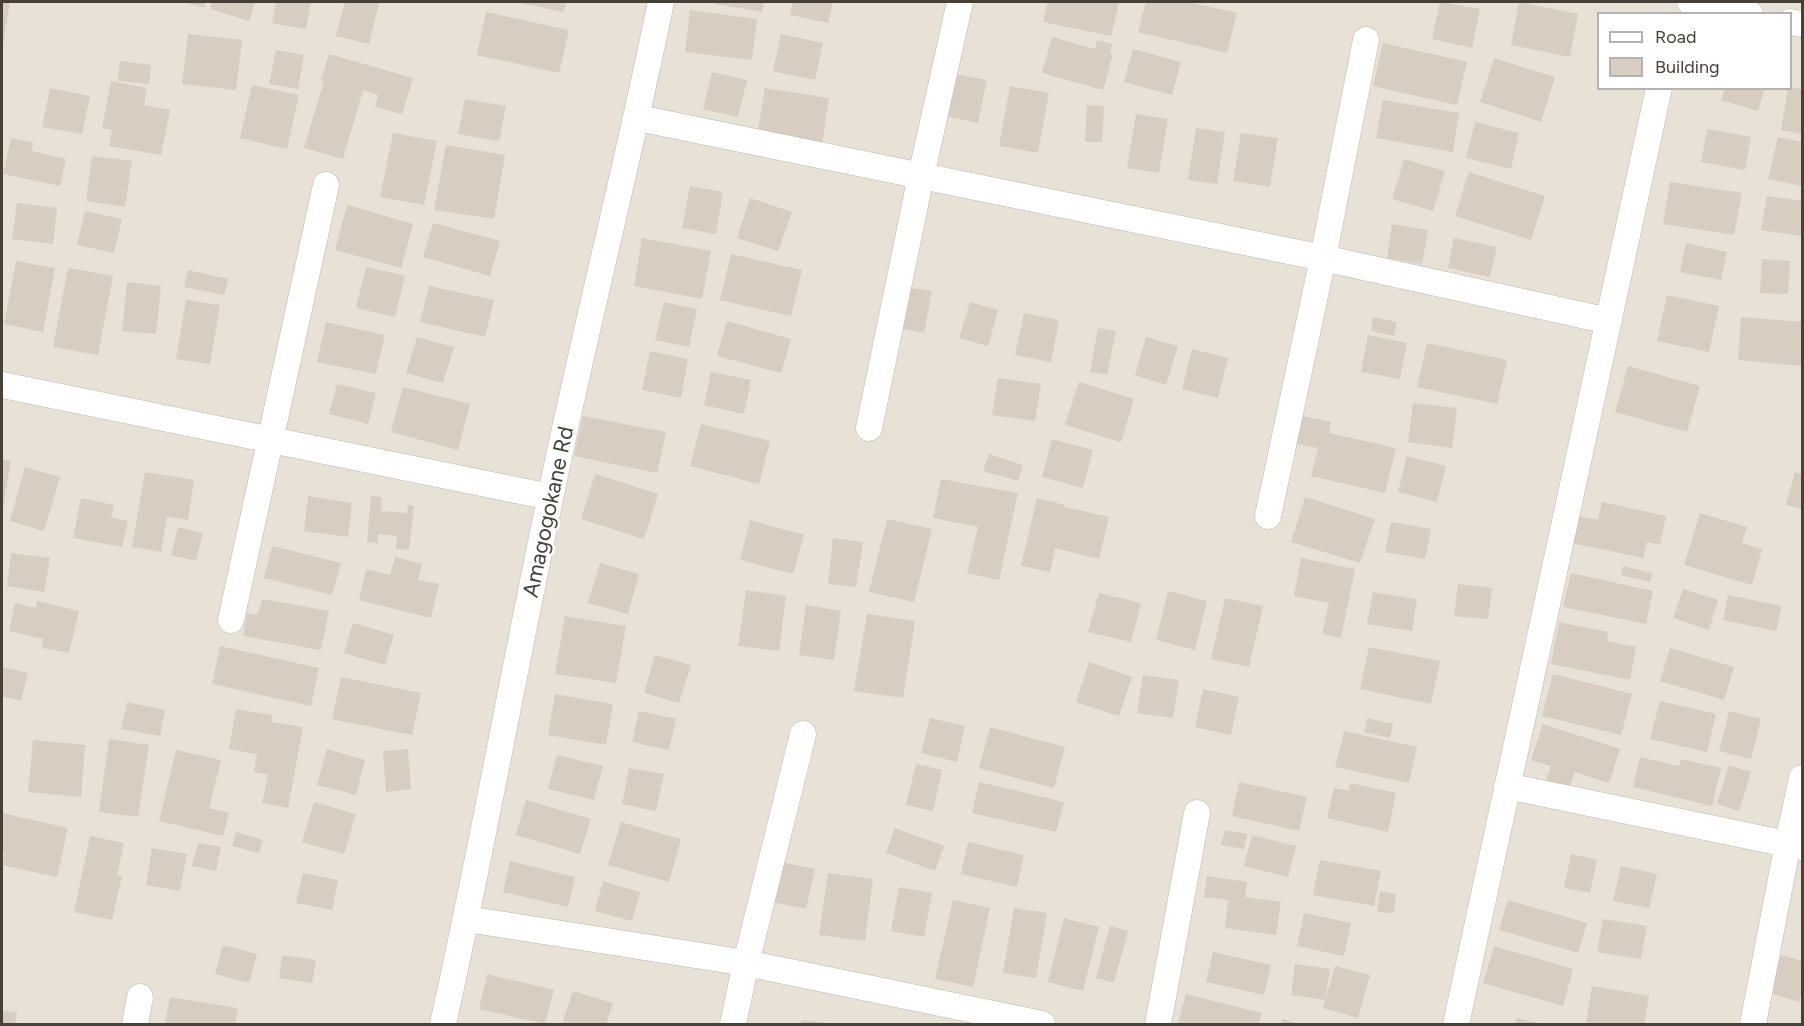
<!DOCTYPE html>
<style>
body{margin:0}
#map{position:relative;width:1804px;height:1026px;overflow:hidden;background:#f4efe8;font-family:Figtree,sans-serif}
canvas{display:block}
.frame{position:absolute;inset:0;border:3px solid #474037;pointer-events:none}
.legend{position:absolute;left:1597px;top:12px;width:195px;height:78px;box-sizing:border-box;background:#fff;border:2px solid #b5b3af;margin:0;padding:8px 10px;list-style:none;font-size:18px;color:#474037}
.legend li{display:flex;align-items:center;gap:12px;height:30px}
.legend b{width:30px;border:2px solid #b5b3af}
</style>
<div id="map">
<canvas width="1804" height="1026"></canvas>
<div class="frame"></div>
<ul class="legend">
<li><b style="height:8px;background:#fff"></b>Road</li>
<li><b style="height:16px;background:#d8cdc1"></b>Building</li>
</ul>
</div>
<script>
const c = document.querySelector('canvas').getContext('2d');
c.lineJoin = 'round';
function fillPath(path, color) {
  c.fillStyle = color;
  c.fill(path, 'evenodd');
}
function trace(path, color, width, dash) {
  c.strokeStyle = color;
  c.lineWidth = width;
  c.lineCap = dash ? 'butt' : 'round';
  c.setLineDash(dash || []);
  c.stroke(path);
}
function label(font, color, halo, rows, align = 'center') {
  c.font = font + ' Figtree,sans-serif';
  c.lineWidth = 5;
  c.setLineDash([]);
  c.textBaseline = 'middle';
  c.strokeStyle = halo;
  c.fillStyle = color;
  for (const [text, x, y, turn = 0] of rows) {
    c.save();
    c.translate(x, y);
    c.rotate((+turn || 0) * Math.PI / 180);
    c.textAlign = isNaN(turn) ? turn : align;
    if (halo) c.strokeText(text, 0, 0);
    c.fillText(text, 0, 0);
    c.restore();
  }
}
const residential = new Path2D(`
 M2,2H1802V1024H2ZM1598,14H1790V88H1598Z`);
const building = new Path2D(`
 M2,2H10L3,45H2Z
 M183,2H206L204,8Z
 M212,2H255L249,21L210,9Z
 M276,2H311L306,29L272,23Z
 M345,2H372L379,3L369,44L336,36Z
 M715,2H764L762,12L715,4Z
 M793,2H833L828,23L790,15Z
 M1048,2H1119L1111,36L1043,22Z
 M1146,2H1188L1237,13L1227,53L1138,32Z
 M1440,2L1480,9L1472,48L1432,39Z
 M1519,2L1578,14L1570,57L1511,45Z
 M520,3V2H566L564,12Z
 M690,10L757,19L752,60L685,52Z
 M486,12L569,30L559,73L477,55Z
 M188,34L242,40L236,90L182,84Z
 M781,34L823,43L815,80L773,71Z
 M1052,37L1095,49L1097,40L1112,44L1110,53L1113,54L1103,90L1042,73Z
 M1383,43L1467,62L1457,105L1373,86Z
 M1133,49L1181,62L1172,95L1124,82Z
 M276,50L304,55L298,89L269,84Z
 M329,54L413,78L402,114L375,107L378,95L363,90L343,159L304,148L324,81H321Z
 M1494,58L1555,77L1541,122L1480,102Z
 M120,61L151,65L149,84L118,81Z
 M712,72L747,80L738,117L703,109Z
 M951,73L987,80L978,123L942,115Z
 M111,81L147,88L144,105L170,110L161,155L109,146L112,130L102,128Z
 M252,85L299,95L287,149L240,138Z
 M1010,86L1049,93L1038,153L999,146Z
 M1790,87L1802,89V134L1781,130L1788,88Z
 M50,88L90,96L82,134L42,127Z
 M765,88L829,98L822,145L757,135Z
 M1725,88H1765L1758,111L1721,100Z
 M465,99L506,106L499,141L458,134Z
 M1383,100L1459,113L1453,152L1376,138Z
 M1087,105L1104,106L1102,142H1085Z
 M1136,114L1168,119L1159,173L1127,168Z
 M1475,122L1519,133L1511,169L1466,158Z
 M1196,128L1225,132L1217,184L1188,180Z
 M1707,129L1751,137L1745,170L1701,162Z
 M393,133L437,141L424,205L380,197Z
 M1241,133L1278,138L1270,187L1233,181Z
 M1778,137L1802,142V186L1768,179Z
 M11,138L34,143L31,151L66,159L60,186L3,174Z
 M446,145L505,155L494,219L434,210Z
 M92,156L132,161L125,207L86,201Z
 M1404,159L1445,171L1433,211L1392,199Z
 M1469,172L1545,196L1531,240L1455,216Z
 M1670,182L1742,193L1734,235L1663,224Z
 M690,186L723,192L716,234L682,228Z
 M1767,196L1802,201V236L1761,230Z
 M750,198L792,212L778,251L737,238Z
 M17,203L57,208L53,244L12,239Z
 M347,205L413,224L401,268L335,250Z
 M85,211L122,219L114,253L77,245Z
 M433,223L500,241L490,276L423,257Z
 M1392,224L1428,230L1422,264L1387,258Z
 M642,238L711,251L702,299L634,286Z
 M1454,238L1497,247L1490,277L1448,268Z
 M1686,243L1727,252L1721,280L1680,272Z
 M731,254L802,270L791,316L720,300Z
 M1762,259L1790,261L1788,294L1760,293Z
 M16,261L55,268L43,332L4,324Z
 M366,267L405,276L395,317L356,308Z
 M68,268L113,276L98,355L53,347Z
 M188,270L228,279L224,295L184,287Z
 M127,282L161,286L156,334L122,331Z
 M429,286L494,300L485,337L420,322Z
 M905,287L932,291L924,333L897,328Z
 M1667,295L1719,306L1709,352L1657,341Z
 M186,300L220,305L210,364L176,359Z
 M664,302L697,309L689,347L655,340Z
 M970,302L998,310L988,346L959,338Z
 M1024,313L1059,320L1051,362L1015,355Z
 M1373,317L1397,322L1394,336L1371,331Z
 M1741,317L1802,322V366L1738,360Z
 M727,321L791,339L781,373L717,356Z
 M326,322L385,335L376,374L317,362Z
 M1098,328L1116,331L1107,375L1090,372Z
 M1368,335L1407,343L1400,379L1361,372Z
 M417,337L454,347L443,383L406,373Z
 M1146,337L1178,346L1166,385L1135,375Z
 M1427,343L1507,360L1497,404L1417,387Z
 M1192,349L1228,358L1218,398L1182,389Z
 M650,351L688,359L681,398L642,390Z
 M1628,366L1700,386L1687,432L1615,412Z
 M711,372L751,380L744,414L704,405Z
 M998,378L1041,384L1035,421L992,415Z
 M1079,382L1134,399L1121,442L1065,425Z
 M337,384L376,393L368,424L329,414Z
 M403,387L470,404L458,450L391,432Z
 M1413,403L1457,408L1452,448L1408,442Z
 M1297,415L1331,422L1329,433L1396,448L1385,493L1311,476L1318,448L1291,443Z
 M583,416L666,432L657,473L574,456Z
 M701,424L770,441L759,484L690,466Z
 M1052,439L1093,450L1083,488L1042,477Z
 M989,454L1023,465L1018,481L983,471Z
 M1407,456L1446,466L1437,502L1398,492Z
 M2,459L11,461L3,508H2Z
 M25,467L60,477L44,531L10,521Z
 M145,472L194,480L188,520L167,517L161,552L132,547Z
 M1795,472L1802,474V509L1786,505Z
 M595,474L658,494L644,539L581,519Z
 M941,479L1018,493L999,580L967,573L978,527L933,518Z
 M308,496L352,503L348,537L304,531Z
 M371,496L382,497L381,511L407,513L408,505L414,506L409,550L396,549L397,536L378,534V543L367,542Z
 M1305,497L1375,519L1360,563L1291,542Z
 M81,498L114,505L111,517L128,521L122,547L73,538Z
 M1037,498L1065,505L1064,507L1109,517L1099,559L1055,548L1050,572L1021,566Z
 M1602,502L1666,516L1660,545L1647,542L1643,558L1567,542L1573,515L1598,520Z
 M1700,513L1747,527L1742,543L1762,549L1752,585L1684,565Z
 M887,519L932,529L914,602L869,592Z
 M750,520L804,535L793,574L740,560Z
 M1391,522L1431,529L1425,559L1385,552Z
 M178,527L203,533L196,561L171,555Z
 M833,538L863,542L856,587L828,584Z
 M272,546L341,563L332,595L264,578Z
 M11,553L50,558L44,592L7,586Z
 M395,557L422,564L418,580L439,584L431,618L359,600L366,569L390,575Z
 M1301,558L1355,569L1341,638L1322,634L1329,603L1294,596Z
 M600,563L639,574L628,614L588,603Z
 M1623,566L1652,573L1650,582L1621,575Z
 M1571,573L1653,591L1646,624L1563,607Z
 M1458,584L1492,588L1488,619L1454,616Z
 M1683,589L1718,600L1709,630L1673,618Z
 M746,590L786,596L779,651L738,646Z
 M1168,591L1207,601L1195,650L1156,640Z
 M1373,592L1417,599L1412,631L1367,624Z
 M1099,593L1141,603L1131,642L1088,632Z
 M1728,595L1782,606L1776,631L1723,620Z
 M1225,598L1263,606L1249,667L1211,659Z
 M262,599L329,611L321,650L243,636L247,613L258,615Z
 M37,601L79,611L69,653L42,648L43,639L9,631L15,603L36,608Z
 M806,605L841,611L834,660L799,655Z
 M867,614L915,621L903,698L854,691Z
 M565,616L626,626L616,683L555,674Z
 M1559,622L1608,632L1607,641L1636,647L1630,680L1551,664Z
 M353,623L394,635L385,665L344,653Z
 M220,646L319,668L311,706L212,684Z
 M1369,647L1440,661L1431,704L1360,689Z
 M1670,648L1734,667L1724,700L1660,681Z
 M655,655L691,665L679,703L644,693Z
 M1089,662L1132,677L1119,716L1076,702Z
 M2,667L28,673L21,701L2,696Z
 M1553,674L1632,694L1621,735L1542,716Z
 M1143,675L1179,680L1173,718L1137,713Z
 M341,677L421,693L412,735L332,719Z
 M1203,689L1239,697L1231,735L1195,727Z
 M555,694L613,704L606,745L548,735Z
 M1660,701L1716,714L1707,752L1650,739Z
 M127,702L165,710L160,736L121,729Z
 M236,709L272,715L271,722L303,727L288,808L262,803L268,775L254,772L257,754L229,749Z
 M639,711L676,719L669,750L632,742Z
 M1729,711L1761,719L1751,759L1719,751Z
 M930,718L965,726L957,762L921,753Z
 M1367,718L1393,724L1390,738L1364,732Z
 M1543,724L1620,749L1609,783L1575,772L1568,792L1545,784L1551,766L1531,760Z
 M990,727L1065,747L1054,788L979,768Z
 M1344,731L1417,747L1409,783L1335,767Z
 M109,739L149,745L138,817L99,812Z
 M33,740L85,745L81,797L28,792Z
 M327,749L365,760L356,795L317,785Z
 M408,749L411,789L386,792L383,751Z
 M176,750L221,760L209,808L229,813L223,836L159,821Z
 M557,755L603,766L594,800L548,789Z
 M1640,757L1679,766L1681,759L1721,768L1712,806L1633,787Z
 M916,764L942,770L933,811L906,805Z
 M1729,765L1751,772L1739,811L1717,804Z
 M629,768L664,774L656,811L622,804Z
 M979,782L1064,802L1056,832L972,813Z
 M1239,782L1307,797L1299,831L1232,816Z
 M1350,783L1396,793L1388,832L1327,818L1334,788L1349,791Z
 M526,800L591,819L580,854L516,835Z
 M314,802L356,814L344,854L302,842Z
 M2,813L68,828L57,877L2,865L5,853L2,852Z
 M621,822L681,839L669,882L608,865Z
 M895,828L944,846L935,871L886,853Z
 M1225,830L1247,834L1244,849L1221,845Z
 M236,832L263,840L259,853L232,846Z
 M1252,835L1296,846L1288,877L1244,866Z
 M90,836L124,843L117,875L122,876L112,920L74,912Z
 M968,842L1024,855L1017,887L961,874Z
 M198,843L221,847L216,871L192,866Z
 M152,848L187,854L180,891L146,885Z
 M1571,854L1597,860L1590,893L1564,888Z
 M1320,860L1381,871L1374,906L1313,895Z
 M510,861L575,877L568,907L503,892Z
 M781,862L815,869L806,909L772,902Z
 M1621,866L1657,874L1649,908L1613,901Z
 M303,873L338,880L332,910L296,903Z
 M828,873L873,879L865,941L819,935Z
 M1207,876L1247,882L1245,897L1281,902L1276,935L1225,928L1228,900L1204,897Z
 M603,881L640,892L632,921L595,911Z
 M899,887L932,893L924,937L891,931Z
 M1380,891L1396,894L1394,913L1377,912Z
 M953,900L990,908L973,987L935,979Z
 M1508,900L1587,923L1578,953L1499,930Z
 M1014,908L1047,913L1036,978L1003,973Z
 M1304,913L1351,923L1344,956L1297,946Z
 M1064,918L1099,927L1083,991L1048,982Z
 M1603,919L1647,926L1641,959L1597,952Z
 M1110,926L1128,931L1114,983L1096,978Z
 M223,945L257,954L249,983L215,974Z
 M1494,946L1573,969L1563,1006L1483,983Z
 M1213,952L1271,965L1264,995L1206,982Z
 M282,955L316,960L312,983L279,978Z
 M1781,955L1802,961V991L1799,1002L1770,993Z
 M1295,964L1330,969L1325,1000L1291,995Z
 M1335,966L1370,975L1358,1018L1323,1008Z
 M487,974L554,990L545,1024L479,1009Z
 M1592,986L1649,996L1644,1024H1598L1586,1022Z
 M573,991L613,1003L606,1024H562Z
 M1186,994L1262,1013L1259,1024H1178Z
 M170,997L238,1008L235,1024H165Z
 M2,1011L17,1012L15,1024H2Z
 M1517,1018L1542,1024H1515Z
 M1283,1019L1300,1024H1281Z
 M802,1020L826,1023V1024H801Z`);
const street = new Path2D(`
 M1690,2L1750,14
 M1790,22L1802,24
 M638,118L1323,258L1609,321
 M2,385L550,497
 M869,428L921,176L960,2
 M1268,516L1323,258L1366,40
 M231,620L326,185
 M1507,786L1802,847
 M467,919L746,963L1042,1024
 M135,1024L140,997
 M443,1024C482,850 513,674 550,499C584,333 627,168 661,2
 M733,1024L746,963L803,734
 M1158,1024L1197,813
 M1456,1024L1659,88
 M1753,1024L1788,843L1802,778`);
const streetNames = [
 ["Amagogokane Rd",549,512,-78]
];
fillPath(residential, '#e8e1d6');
fillPath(building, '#d8cdc1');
trace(street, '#bfb7ab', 27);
trace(street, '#fff', 26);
label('22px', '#474037', '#fff', streetNames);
</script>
